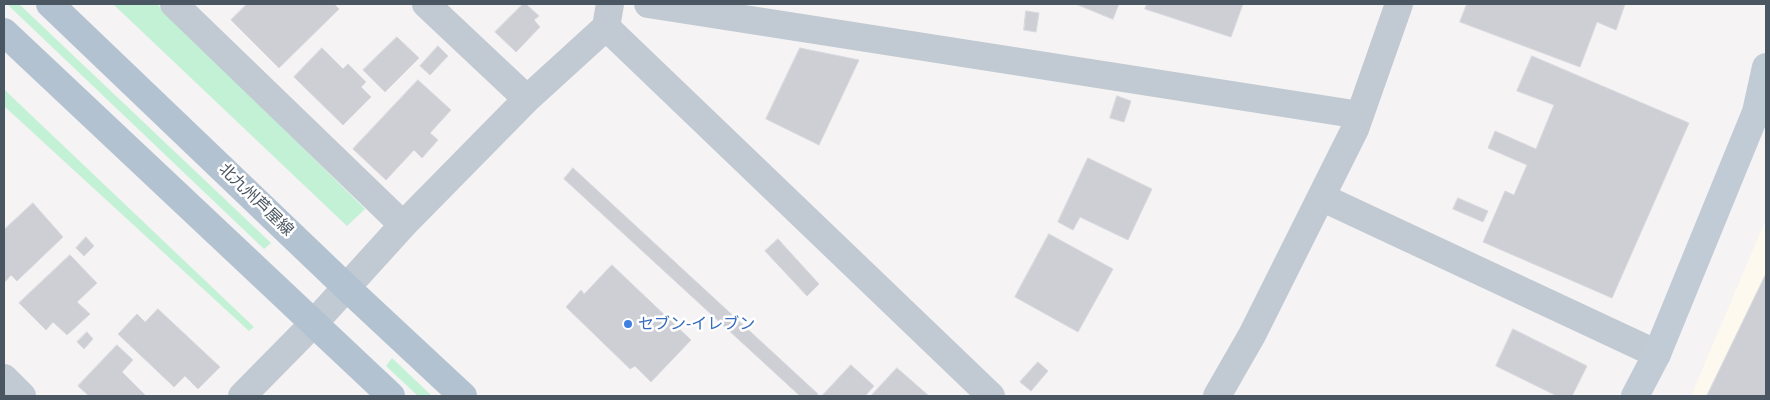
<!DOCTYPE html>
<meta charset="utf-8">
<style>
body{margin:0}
#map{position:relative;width:1770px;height:400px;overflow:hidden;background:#f5f3f3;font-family:"Open Sans",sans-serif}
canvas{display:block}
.frame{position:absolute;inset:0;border:5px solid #4a5661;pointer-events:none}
</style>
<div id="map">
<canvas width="1770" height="400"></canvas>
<div class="frame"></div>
</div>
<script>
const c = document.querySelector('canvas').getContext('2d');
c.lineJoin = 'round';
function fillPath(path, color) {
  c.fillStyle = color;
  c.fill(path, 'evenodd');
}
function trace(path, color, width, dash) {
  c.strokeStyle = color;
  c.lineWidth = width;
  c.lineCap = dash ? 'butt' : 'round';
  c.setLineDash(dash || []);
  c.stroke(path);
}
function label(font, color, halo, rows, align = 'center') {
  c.font = font + ' "Open Sans","Noto Sans JP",sans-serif';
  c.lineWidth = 5;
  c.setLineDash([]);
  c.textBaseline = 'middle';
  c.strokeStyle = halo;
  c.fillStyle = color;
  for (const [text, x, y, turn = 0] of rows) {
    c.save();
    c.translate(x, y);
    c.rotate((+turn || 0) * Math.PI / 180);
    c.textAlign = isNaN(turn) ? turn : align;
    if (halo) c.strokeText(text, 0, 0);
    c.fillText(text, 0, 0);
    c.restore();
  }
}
const commercial = new Path2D(`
 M1766,217V396H1691L1766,219Z`);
const green = new Path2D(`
 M7,4H19L271,243L264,249Z
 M113,4H157L365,209L347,226Z
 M4,89L10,95L254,327L249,331L4,106Z
 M392,358L432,396H418L386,366Z`);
const building = new Path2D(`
 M247,4H334L339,9L279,68L231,20Z
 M523,4H526L539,16L534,20L540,27L516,52L495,32Z
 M1076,4H1119L1113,19Z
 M1147,4H1243L1231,37L1145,9Z
 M1467,4H1625L1616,30L1597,22L1580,67L1460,22Z
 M1026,11L1039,13L1036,32L1024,30Z
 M397,37L419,58L385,92L363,70Z
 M438,46L448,56L430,75L420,66Z
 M322,48L343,69L348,64L366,82L361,87L371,97L343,125L294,77Z
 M800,48L859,60L819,145L766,119Z
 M1532,56L1689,123L1612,298L1483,242L1505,191L1514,195L1527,165L1488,148L1495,131L1536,149L1554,105L1517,91Z
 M418,80L451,110L430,133L438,140L422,158L414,150L386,180L353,149Z
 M1117,96L1131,101L1124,122L1110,118Z
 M1088,158L1152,189L1128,240L1080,217L1073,230L1058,222Z
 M573,168L818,394L816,396H800L564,179Z
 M1458,198L1488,211L1483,222L1453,209Z
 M33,203L63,237L17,281L11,275L4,283V230Z
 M1049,234L1113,269L1078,332L1015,297Z
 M86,237L94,246L84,256L76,248Z
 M778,239L819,284L807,296L765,251Z
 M70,255L97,283L77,302L90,314L67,335L53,322L46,330L19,303Z
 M612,265L691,340L651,382L635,366L630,369L566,307L581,290L584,294Z
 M1766,274V396H1707Z
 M158,309L220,367L198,389L185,376L174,387L118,334L137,314L145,322Z
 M1513,329L1587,366L1572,396H1557L1496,366Z
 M87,332L93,339L84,349L77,342Z
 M117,345L133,360L122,372L146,396H89L78,386Z
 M1038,362L1048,371L1031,391L1020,382Z
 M851,365L874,386L865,396H822Z
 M897,368L929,396H871Z`);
const street = new Path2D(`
 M174,4L403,225
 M426,4L527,99
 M648,4L1360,115
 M606,27L991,396
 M1321,197L1657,354
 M4,378L22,396
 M242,396L314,323L403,225L527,99L606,27L610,4
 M1217,396L1252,335L1355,129L1399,4`);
const secondary = new Path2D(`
 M1635,396L1657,354L1756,112L1766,67`);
const primary = new Path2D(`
 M50,4L346,287L463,396
 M4,32L391,396`);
const markers = [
 [628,324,5,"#3f7fe0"]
];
const streetNames = [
 ["北九州芦屋線",256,200,44]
];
const shopNames = [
 ["セブン-イレブン",638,324]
];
fillPath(commercial, '#fdf9ef');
fillPath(green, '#c3f1d5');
fillPath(building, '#cdcfd5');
trace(building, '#d7d9de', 1);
trace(street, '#c1cad2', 28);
trace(secondary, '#c1cbd6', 28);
trace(primary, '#b3c2d1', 28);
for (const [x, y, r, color] of markers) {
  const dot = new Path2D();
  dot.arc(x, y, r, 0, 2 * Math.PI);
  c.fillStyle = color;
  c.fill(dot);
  trace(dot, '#fff', 2);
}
label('16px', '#4a5661', '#fff', streetNames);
label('16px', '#366cbe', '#fff', shopNames, 'left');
</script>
